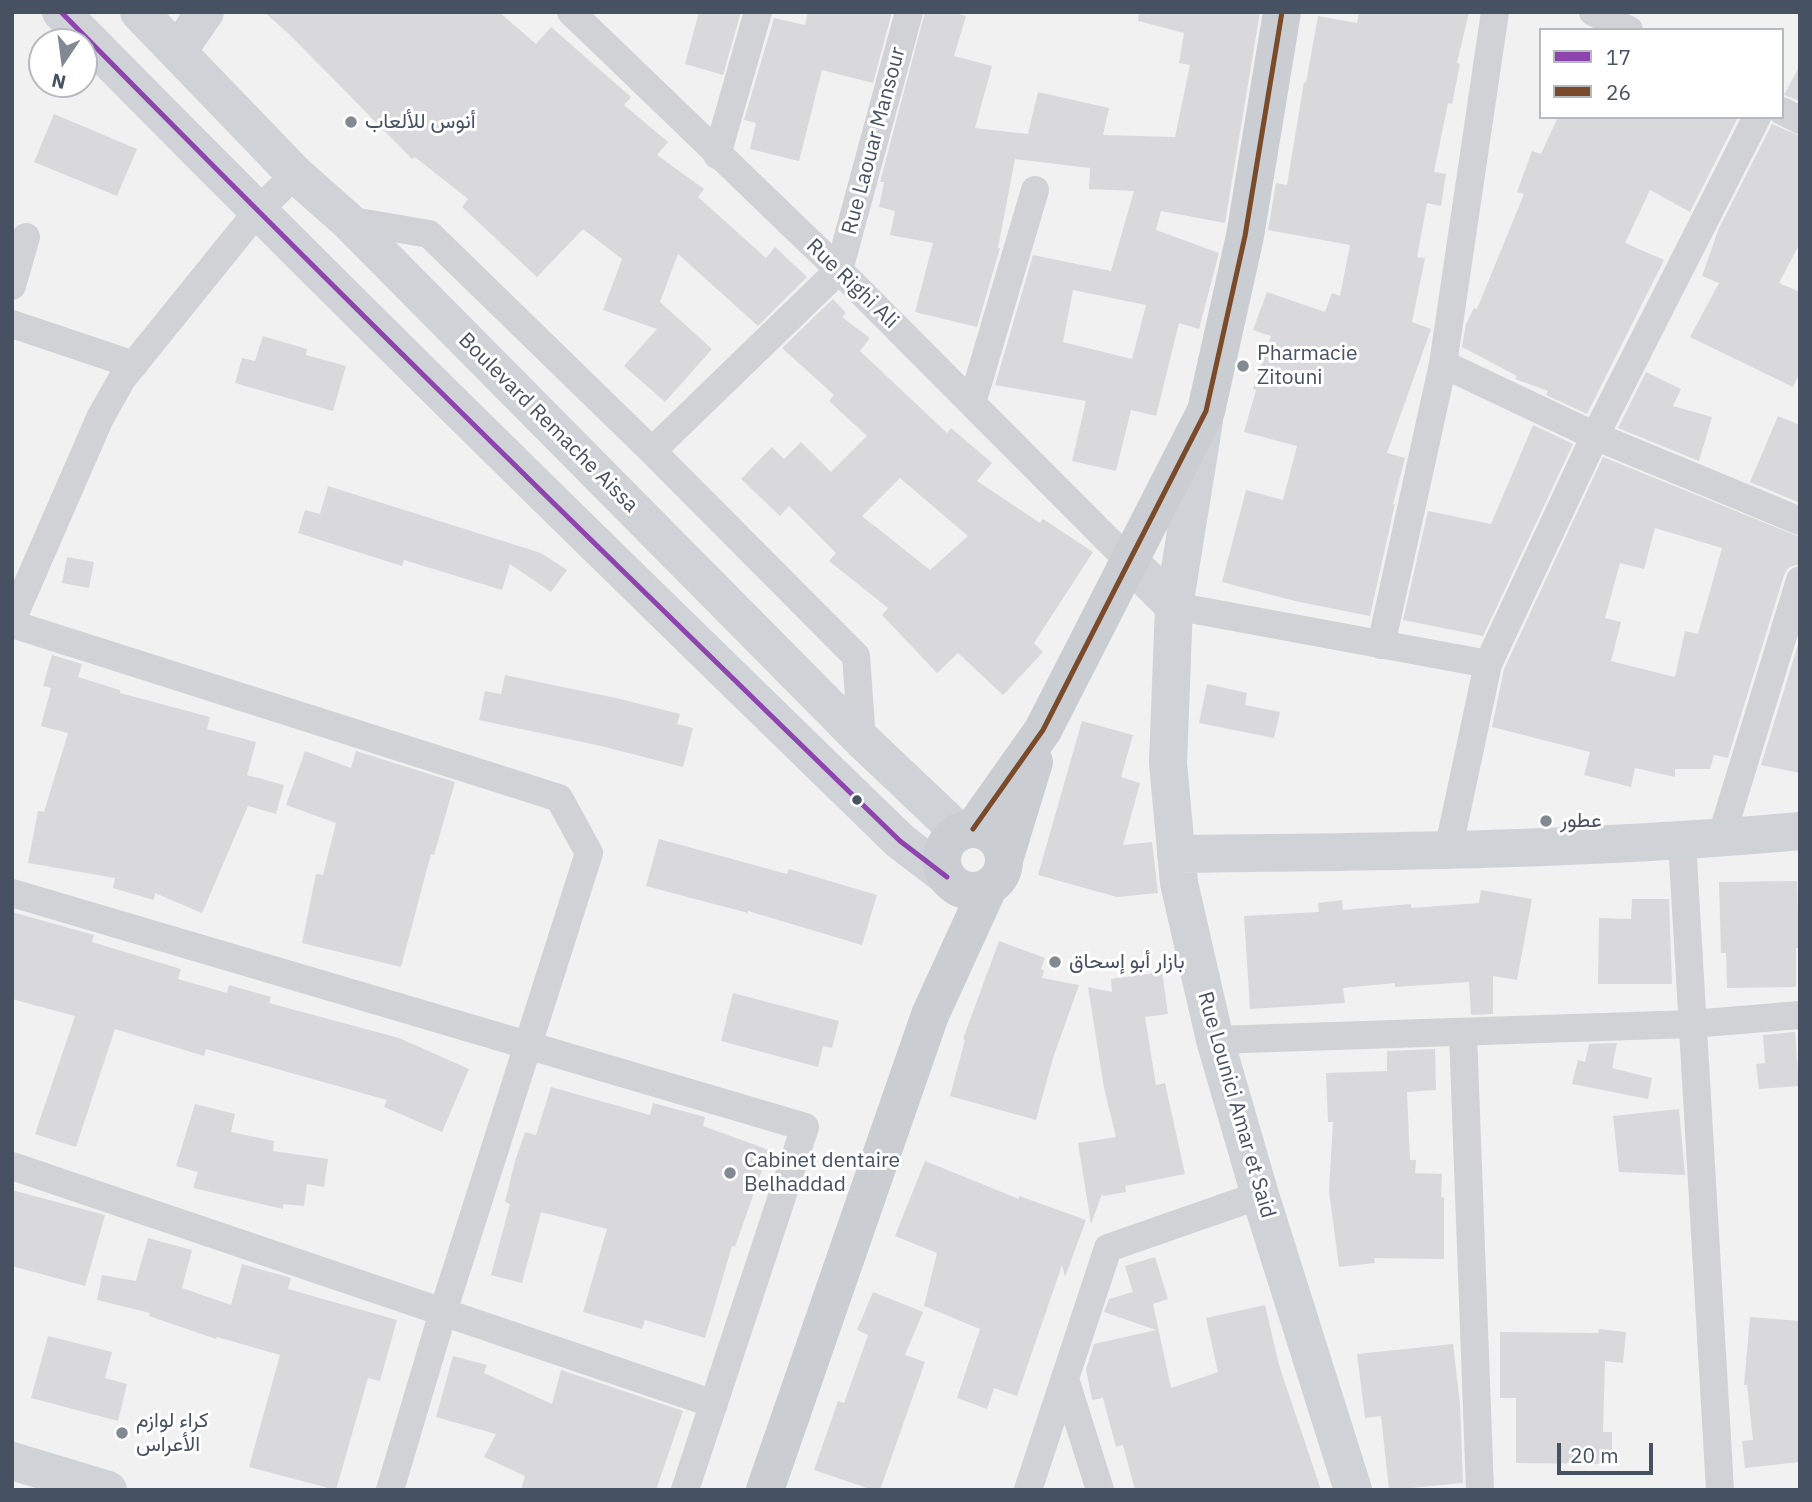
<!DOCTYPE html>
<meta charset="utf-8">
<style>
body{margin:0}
#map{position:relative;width:1812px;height:1502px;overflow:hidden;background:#f2f1f1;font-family:"IBM Plex Sans",sans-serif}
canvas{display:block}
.frame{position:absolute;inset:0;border:14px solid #465161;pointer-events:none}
.legend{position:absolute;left:1539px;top:28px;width:245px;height:91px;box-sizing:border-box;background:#fff;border:2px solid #b5b9c0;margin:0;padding:9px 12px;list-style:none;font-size:21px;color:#465161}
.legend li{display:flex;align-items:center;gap:14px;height:35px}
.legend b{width:35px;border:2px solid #b5b9c0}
.north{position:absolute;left:28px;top:28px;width:70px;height:70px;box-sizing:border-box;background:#fff;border:2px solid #b5b9c0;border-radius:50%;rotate:193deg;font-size:19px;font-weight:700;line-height:28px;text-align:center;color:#465161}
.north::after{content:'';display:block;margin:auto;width:24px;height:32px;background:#828993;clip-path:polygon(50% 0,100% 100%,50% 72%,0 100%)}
.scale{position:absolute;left:1557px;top:1443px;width:96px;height:32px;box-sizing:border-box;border:4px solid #465161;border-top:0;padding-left:9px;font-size:21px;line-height:24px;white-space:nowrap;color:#465161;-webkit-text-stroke:5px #fff;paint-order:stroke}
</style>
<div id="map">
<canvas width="1812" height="1502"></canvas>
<div class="frame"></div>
<ul class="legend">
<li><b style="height:9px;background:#8e44ad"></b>17</li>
<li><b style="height:9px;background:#7a4b2a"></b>26</li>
</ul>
<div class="north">N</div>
<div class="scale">20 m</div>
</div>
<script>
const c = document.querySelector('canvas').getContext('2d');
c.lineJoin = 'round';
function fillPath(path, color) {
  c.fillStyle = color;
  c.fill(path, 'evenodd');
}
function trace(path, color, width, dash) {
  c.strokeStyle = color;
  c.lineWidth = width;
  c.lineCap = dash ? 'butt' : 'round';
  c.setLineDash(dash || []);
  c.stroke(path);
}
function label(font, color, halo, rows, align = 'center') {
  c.font = font + ' "IBM Plex Sans",Vazirmatn,sans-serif';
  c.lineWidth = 6;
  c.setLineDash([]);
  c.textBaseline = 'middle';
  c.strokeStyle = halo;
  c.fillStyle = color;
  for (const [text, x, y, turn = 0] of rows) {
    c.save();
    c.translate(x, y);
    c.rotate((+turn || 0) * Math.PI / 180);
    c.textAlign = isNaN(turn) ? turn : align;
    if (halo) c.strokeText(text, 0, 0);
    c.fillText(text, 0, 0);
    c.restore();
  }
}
const building = new Path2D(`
 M264,12H499L536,44L551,27L631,97L624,105L668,142L657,155L704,189L698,197L766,258L775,247L807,277L758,326L678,254L660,302L712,349L665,402L624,366L657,329L603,310L622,259L583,229L537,277L462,207L468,199L415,157L412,159L290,35Z
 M699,12H741L723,75L685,64Z
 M808,12H892L873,83L822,70L799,161L750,149L756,123L744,120L774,18L805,25Z
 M925,12H951L966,16L954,56L992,66L975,128L1028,134L1038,92L1109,108L1103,135L1175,137L1190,65L1179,63L1184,33L1138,21L1139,12H1260L1225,223L1161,211L1156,230L1219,253L1199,329L1179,323L1156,416L1131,410L1116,471L1072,461L1086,401L995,385L1033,255L1111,271L1134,191L1089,189L1090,168L1015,159L998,248H1000L977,327L915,312L933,243L890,235L895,211L879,207L884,182H880ZM1073,290L1146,305L1132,359L1063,342Z
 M1359,12H1469L1457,63L1460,64L1452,104L1448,103L1434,172L1446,174L1441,206L1427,203L1417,257L1425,258L1412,322L1431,329L1387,453L1405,458L1393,504H1395L1370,616L1295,601L1222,582L1246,490L1283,500L1297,446L1244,432L1256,390L1253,389L1271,336L1253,330L1267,292L1325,312L1332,293L1340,296L1350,245L1268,230L1276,183L1287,185L1304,82L1306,83L1318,16L1357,23Z
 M1800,65V101L1784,95Z
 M54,114L137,149L117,196L34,162Z
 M1558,117H1738L1690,212L1650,190L1625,243L1664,260L1587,414L1546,395L1548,391L1515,379L1517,376L1462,347L1466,324L1474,308L1477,309L1524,194L1517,192L1532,151L1541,154Z
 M1772,124L1800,136V243L1779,283L1800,292V372L1793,387L1690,337L1719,283L1702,276L1719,228Z
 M833,299L846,313L842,317L870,338L860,351L947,433L951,428L992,463L977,481L1040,523L1043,519L1093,552L1034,643L1043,652L1003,695L958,653L937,673L882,615L888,608L829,561L836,553L789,506L780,516L741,479L772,447L784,459L801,442L831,472L867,436L829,401L834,395L782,348ZM900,478L968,536L930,570L862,516Z
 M263,336L307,349L306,355L346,366L333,411L235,383L242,358L255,361Z
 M1646,372L1681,389L1673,406L1712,417L1699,461L1618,428Z
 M1778,416L1800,425V503L1750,482Z
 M1533,425L1573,444L1483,636L1403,620L1428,511L1491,524Z
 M1603,457L1800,537V564L1789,567L1784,575L1728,758L1714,755L1710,769H1675V777L1635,768L1631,787L1584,775L1590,752L1492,727L1504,669ZM1655,528L1722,548L1698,634L1685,631L1675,677L1611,661L1621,622L1605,618L1620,563L1644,569Z
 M328,486L541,553L567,570L551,592L510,564L502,590L404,560L402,566L298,533L305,510L320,514Z
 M67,557L94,562L89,588L62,583Z
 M1800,638V773L1761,765Z
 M52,655L82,664L78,677L120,690V693L210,717L207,729L256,742L247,775L284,785L276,814L248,806L202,913L155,893L154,900L113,888L115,878L28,863L38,811L44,812L68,733L41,726L51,688L43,686Z
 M505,675L616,698L680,714L677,724L693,728L683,767L601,746L479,720L485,691L501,694Z
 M1207,684L1247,693L1245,705L1280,712L1274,738L1199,723Z
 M1082,721L1133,735L1121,777L1140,783L1123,845L1152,842L1158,893L1117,897L1038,875Z
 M305,751L351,768L356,751L455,782L434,855L431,854L401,967L302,943L316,874L323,875L336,823L286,805Z
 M659,839L787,874L789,869L877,895L862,945L748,911V913L646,886Z
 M1797,881L1799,948H1796V987L1727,988L1726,953H1721L1719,882Z
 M1481,890L1532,899L1517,980L1493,976V1014L1471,1015L1469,982L1395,987V983L1343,988L1345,1003L1250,1009L1244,916L1319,912L1318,903L1342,900L1343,910L1411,904V908L1479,903Z
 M1632,899H1669L1672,984H1598L1599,918L1631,919Z
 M12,912L94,935L92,942L181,969L178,979L227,993L229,985L271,997L269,1003L399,1038L469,1069L442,1132L384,1107L387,1100L206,1049L204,1056L115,1029L76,1147L35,1134L75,1016L12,999Z
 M999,941L1045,958L1041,969L1044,970L1042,978L1079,985L1053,1058L1036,1120L950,1096L965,1040L963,1039Z
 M1162,972L1168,1014L1145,1017L1156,1085L1165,1083L1185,1174L1125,1186L1126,1192L1103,1196L1102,1194L1091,1224L1078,1143L1116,1137L1104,1088L1088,987L1112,992L1111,979Z
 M733,993L839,1021L832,1048L823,1046L818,1067L721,1041Z
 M1795,1032L1799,1086L1759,1089L1756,1064L1765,1063L1763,1035Z
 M1617,1043L1612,1068L1652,1078L1648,1099L1572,1084L1578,1060L1585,1062L1589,1044Z
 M1435,1049L1436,1090L1407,1092L1410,1160H1416L1415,1173L1442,1174L1441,1197H1444V1259L1374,1258L1375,1263L1339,1267L1329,1191L1333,1122H1328L1326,1073L1387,1071V1051Z
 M551,1087L650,1115L653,1103L705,1117L703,1126L769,1150L735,1247L732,1246L705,1338L645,1320L642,1329L583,1312L607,1229L541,1212L522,1283L491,1275L510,1204L505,1202L515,1161L525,1132L536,1135Z
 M195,1104L235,1114L231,1132L274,1141L273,1151L328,1159L324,1187L307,1184L304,1206L283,1204V1209L193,1188L198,1172L176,1166Z
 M1679,1109L1685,1175L1619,1172L1613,1116Z
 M925,1161L1019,1199V1196L1086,1220L1065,1277L1062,1265L1017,1396L994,1388L987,1409L957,1398L980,1329L924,1306L937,1253L895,1236Z
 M12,1190L105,1215L85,1286L12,1266Z
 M148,1238L192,1250L182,1288L231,1305L242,1264L291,1278L288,1289L397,1320L380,1381L368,1378L336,1490L249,1467L280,1355L217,1337L216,1339L149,1316L150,1313L97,1300L102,1275L136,1281Z
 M1155,1257L1168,1299L1153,1304L1171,1388L1218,1372L1206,1318L1265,1305L1279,1365L1321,1490H1135L1123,1445L1116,1447L1103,1398L1092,1400L1086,1369L1094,1344L1156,1330L1104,1312L1109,1299L1133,1292L1125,1266Z
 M873,1292L923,1312L905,1355L925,1362L880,1490H873L814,1470L838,1401L844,1403L868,1335L857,1330Z
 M1750,1317L1800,1321V1462L1745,1468L1742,1441L1753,1440L1747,1385H1744Z
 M1599,1329L1626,1332L1623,1363L1605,1361L1603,1432H1612V1464L1516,1463V1398H1500V1332L1598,1333Z
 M48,1336L112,1352L105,1378L127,1384L118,1421L31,1398Z
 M1453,1344L1460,1404L1463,1483L1389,1490L1381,1416L1365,1418L1357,1354Z
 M453,1356L487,1365L484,1373L552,1404L561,1370L683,1411L656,1490H521L525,1476L484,1457L496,1434L436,1417Z`);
const street = new Path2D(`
 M571,12L839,270L1129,561
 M1593,12L1629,30
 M1782,111L1800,120
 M717,155L758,12
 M347,220L429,234L652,451L856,656L862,740
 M12,286L26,237
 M12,324L134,365
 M1443,364L1595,436L1800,521
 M972,403L1035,190
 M652,451L839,270L909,12
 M1174,606L1488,664L1448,851
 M12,620L100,418L122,379L257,212L295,174
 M12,624L559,798L589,853L443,1312L390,1490
 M1381,645L1443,364L1495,12
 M1488,664L1595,436L1757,117
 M1721,838L1800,580
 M1682,841L1720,1490
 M12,893L805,1127L685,1490
 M1463,1033L1480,1490
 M1215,1040L1692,1024L1800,1015
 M12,1166L714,1404
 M1065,1379L1100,1490
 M1028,1490L1108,1248L1260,1195`);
const secondary = new Path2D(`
 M61,12C336,292 618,567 900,841L947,877
 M139,12L295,174L347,220L862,740L959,832
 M178,51L205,12
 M1129,561L1174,606L1168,763L1179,883L1215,1040L1260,1195L1353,1490
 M1174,606L1204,421
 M1176,854C1384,852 1592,850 1800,831
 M12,1461L108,1490`);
const primary = new Path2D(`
 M973,829L1043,730L1206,411L1245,236L1282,12
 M942 860a31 31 0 1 1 62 0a31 31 0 1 1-62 0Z
 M1004,860L1034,762
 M765,1490L930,1015L989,886`);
const bus1 = new Path2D(`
 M61,12C336,292 618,567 900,841L947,877`);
const bus2 = new Path2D(`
 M973,829L1043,730L1206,411L1245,236L1282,12`);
const markers = [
 [351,122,7,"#828993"],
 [1243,366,7,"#828993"],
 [857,800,6,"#465161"],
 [1546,821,7,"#828993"],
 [1055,962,7,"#828993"],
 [730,1173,7,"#828993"],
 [122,1433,7,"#828993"]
];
const poiNames = [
 ["أنوس للألعاب",365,122],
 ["Pharmacie",1257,354],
 ["Zitouni",1257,378],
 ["عطور",1560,821],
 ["بازار أبو إسحاق",1069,962],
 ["Cabinet dentaire",744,1161],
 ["Belhaddad",744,1185],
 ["كراء لوازم",136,1421],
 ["الأعراس",136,1445]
];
const streetNames = [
 ["Rue Laouar Mansour",874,141,-75],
 ["Rue Righi Ali",852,284,44],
 ["Boulevard Remache Aissa",548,423,45],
 ["Rue Lounici Amar et Said",1236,1105,74]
];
fillPath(building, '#d9d9db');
trace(street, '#d0d2d5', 28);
trace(secondary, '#cfd2d7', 38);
trace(primary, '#cacdd2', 38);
trace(bus1, '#8e44ad', 5);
trace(bus2, '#7a4b2a', 5);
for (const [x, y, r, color] of markers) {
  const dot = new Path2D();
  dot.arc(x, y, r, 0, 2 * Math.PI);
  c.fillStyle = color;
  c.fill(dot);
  trace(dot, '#fff', 2.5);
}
label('21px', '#465161', '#fff', poiNames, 'left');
label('21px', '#465161', '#fff', streetNames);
</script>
